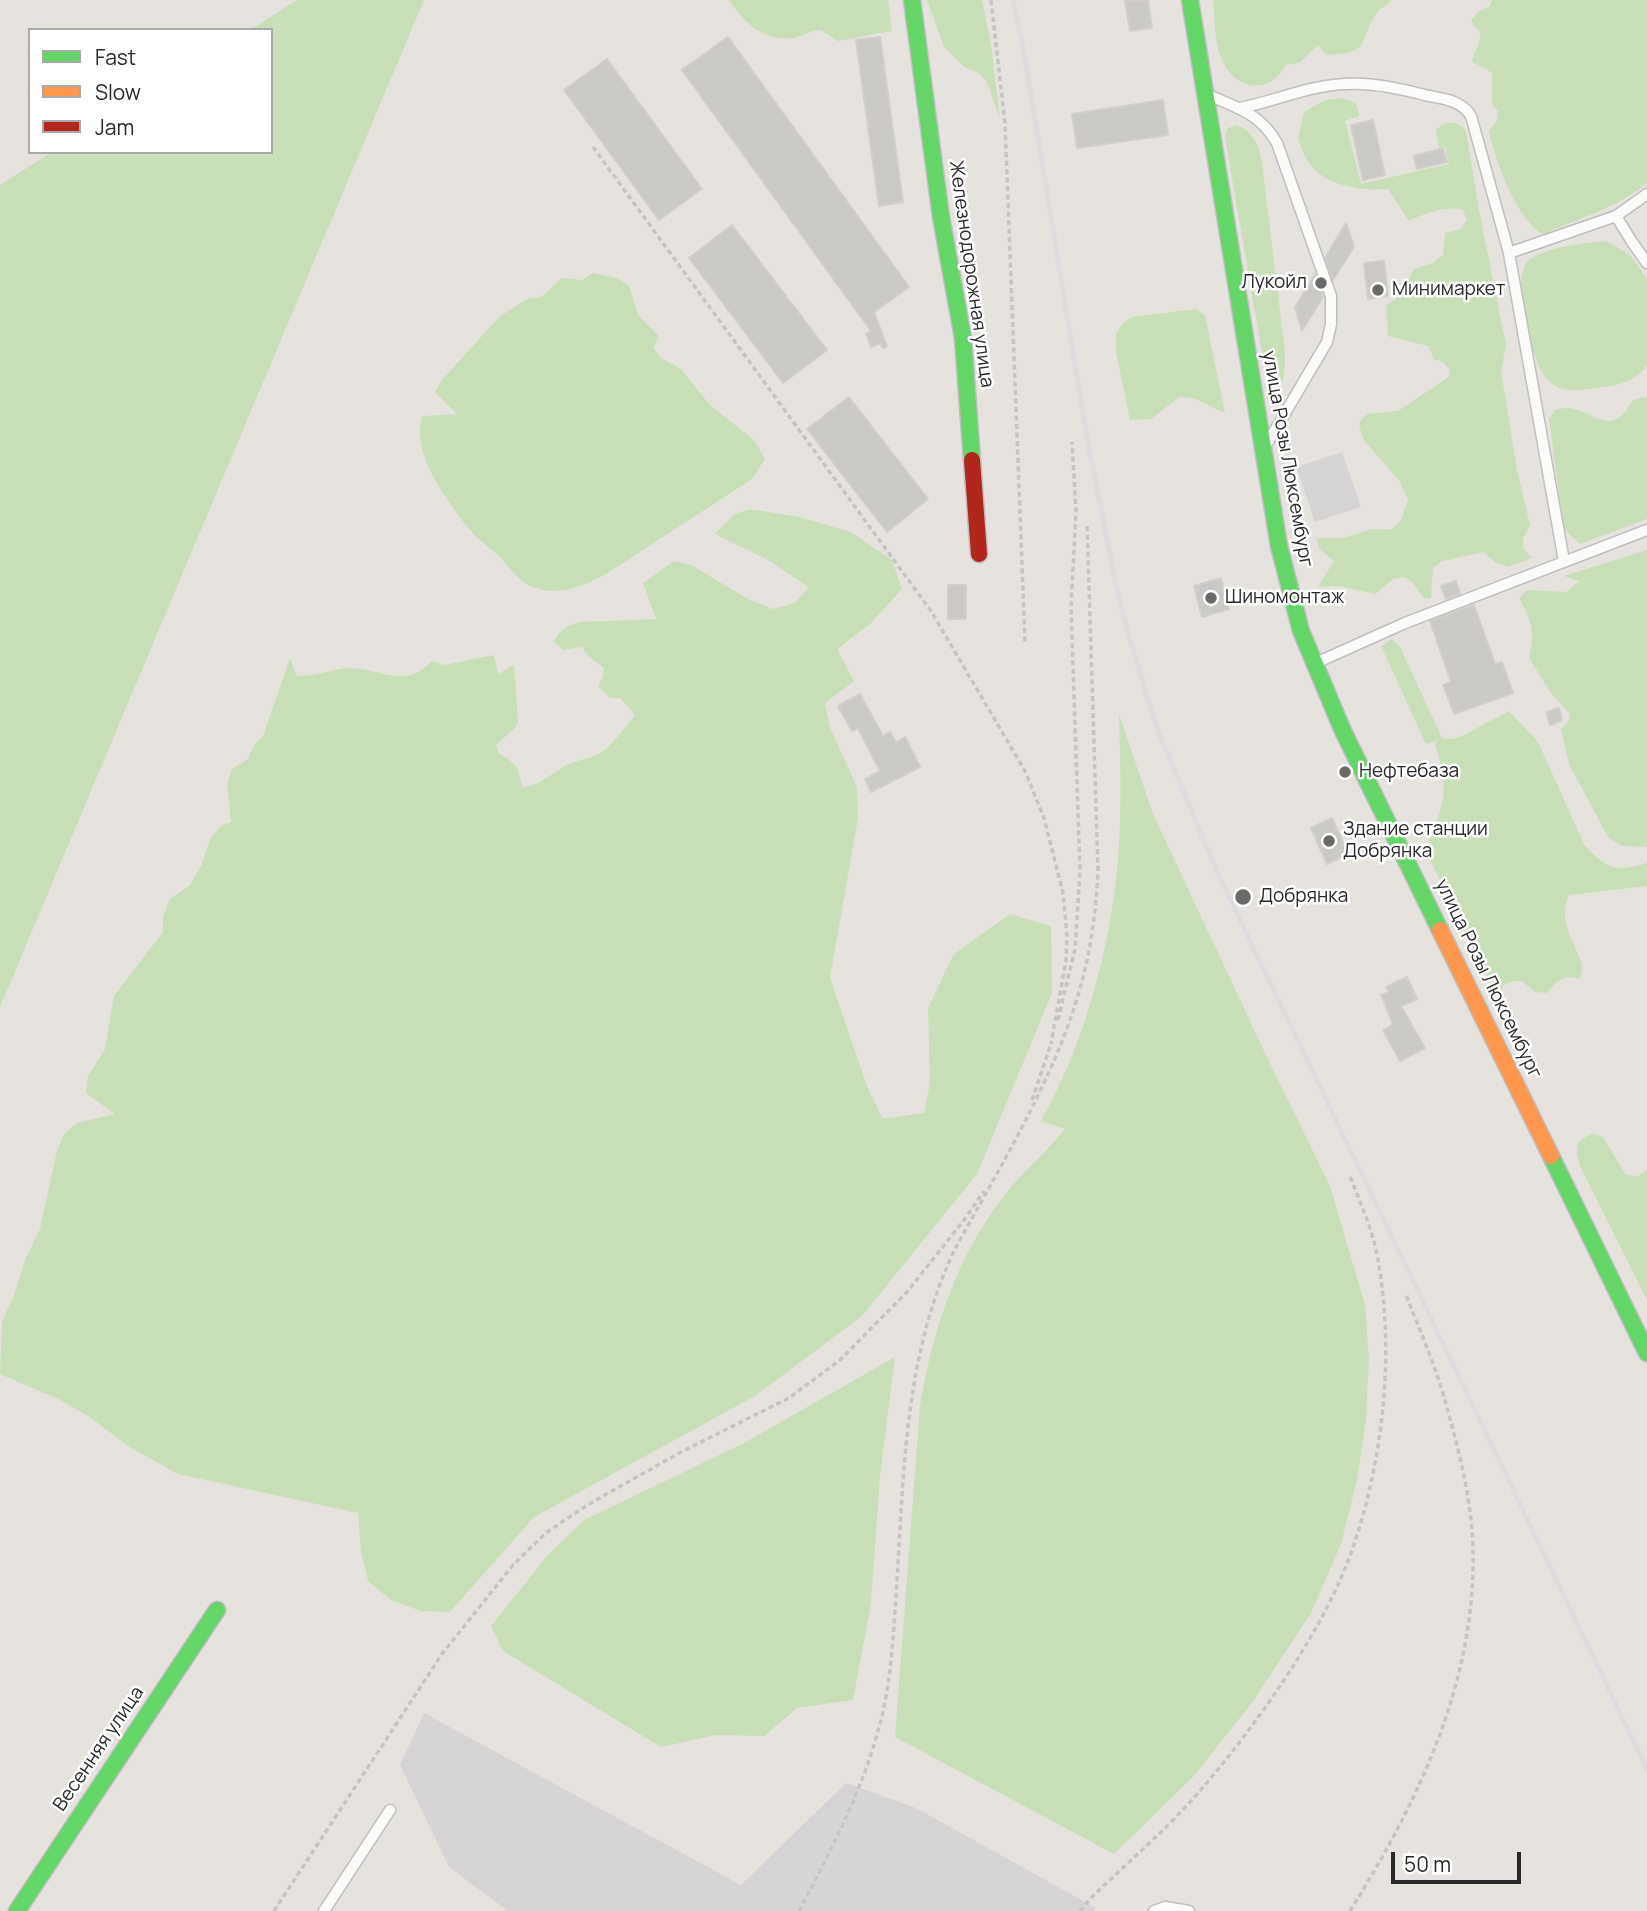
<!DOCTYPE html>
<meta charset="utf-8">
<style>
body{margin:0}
#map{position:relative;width:1647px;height:1911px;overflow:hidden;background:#e6e3de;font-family:Manrope,sans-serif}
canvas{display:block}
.legend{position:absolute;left:28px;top:28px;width:245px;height:126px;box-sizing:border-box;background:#fff;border:2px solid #a9a9a9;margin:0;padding:9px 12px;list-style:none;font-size:21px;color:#292929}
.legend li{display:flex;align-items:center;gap:14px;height:35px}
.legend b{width:35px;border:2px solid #a9a9a9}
.scale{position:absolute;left:1391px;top:1852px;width:130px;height:32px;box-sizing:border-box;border:4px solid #292929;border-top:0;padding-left:9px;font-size:21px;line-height:24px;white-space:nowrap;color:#292929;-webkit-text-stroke:5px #fff;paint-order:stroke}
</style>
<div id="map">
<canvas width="1647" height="1911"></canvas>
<ul class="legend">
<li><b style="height:9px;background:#63d668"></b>Fast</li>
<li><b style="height:9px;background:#ff974d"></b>Slow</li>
<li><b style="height:9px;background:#b3261e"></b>Jam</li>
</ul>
<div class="scale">50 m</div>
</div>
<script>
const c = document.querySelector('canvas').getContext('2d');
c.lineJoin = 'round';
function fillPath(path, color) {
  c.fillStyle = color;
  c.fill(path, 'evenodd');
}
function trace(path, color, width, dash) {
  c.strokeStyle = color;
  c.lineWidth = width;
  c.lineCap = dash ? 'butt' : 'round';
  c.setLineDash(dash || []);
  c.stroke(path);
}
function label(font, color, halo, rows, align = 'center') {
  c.font = font + ' Manrope,sans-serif';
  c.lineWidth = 5;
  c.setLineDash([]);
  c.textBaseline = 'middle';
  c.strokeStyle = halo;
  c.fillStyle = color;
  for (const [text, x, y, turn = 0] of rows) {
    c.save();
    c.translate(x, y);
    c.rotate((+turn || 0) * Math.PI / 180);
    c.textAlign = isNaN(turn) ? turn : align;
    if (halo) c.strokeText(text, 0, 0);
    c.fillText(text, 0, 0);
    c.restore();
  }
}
const industrial = new Path2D(`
 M1342,452L1361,507L1315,522L1296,467Z
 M424,1713L741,1885L846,1783L916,1808L1096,1908L1094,1911H508L449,1867L400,1765Z`);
const green = new Path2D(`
 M297,0H424L0,1007V185L52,152H271V30H250Z
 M729,0H888L892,31L838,41L821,30C811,30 803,36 794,38C764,42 744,23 729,0Z
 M927,0H982L991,44L1000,119L987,82L979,73L964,67L944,47Z
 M1213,0H1392C1388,5 1381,7 1376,14C1356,47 1371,52 1326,55L1318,45L1299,63L1286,65C1283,69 1280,75 1276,78C1252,96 1229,80 1220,55C1214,39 1215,17 1213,0Z
 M1492,0H1647V183C1618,207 1578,219 1543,234C1518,222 1494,158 1489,131L1497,120L1498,112L1492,104V74L1487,69L1472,62C1473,51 1481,44 1480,32L1474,26L1471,20L1478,12L1490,6Z
 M1342,98L1356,103L1359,116L1345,121L1361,184L1449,164L1445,147H1439L1436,130C1446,120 1457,120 1466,131L1479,210L1506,345L1501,371L1517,470L1530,525L1523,539V548L1532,558L1508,567L1495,562L1483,552L1442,561L1433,568L1431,598H1424L1412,582L1404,577L1393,579L1375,594L1339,586L1318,587L1334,561L1319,549L1316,538H1344L1371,529H1391L1400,522L1408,500L1400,482L1363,439L1359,424L1362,418L1368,414L1398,411L1449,377L1450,369L1443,362L1434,359L1428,346L1388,336L1386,306L1401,294L1414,269L1433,263L1443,255L1445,233L1461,229L1467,219L1462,209C1442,207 1426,213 1409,221L1388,189C1365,191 1331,187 1314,169C1306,161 1302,149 1298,139L1304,112L1325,100Z
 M1235,125C1253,130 1259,145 1262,162L1285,353C1285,368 1285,387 1273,396L1269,394L1225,137L1227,129Z
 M1606,241L1631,256L1647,279V366C1630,384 1619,385 1595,388C1584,390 1567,392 1557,387C1529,372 1526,312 1521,283C1522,275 1523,267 1528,261C1544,247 1586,243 1606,241Z
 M593,273L617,278L629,286L638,315L659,336L653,347L661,358L681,369L710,405L754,440L765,459L752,479L606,574C583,586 561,596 535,588C520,583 512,571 503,560C493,549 480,542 471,531C452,509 422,466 420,437C419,430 421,422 422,416L457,414L435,392L442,380L499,317L527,299L541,297L562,278L582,280Z
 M1195,309L1205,315L1225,413L1193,398L1179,397L1151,419L1130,420L1116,352V334L1123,323L1133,317Z
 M1643,397L1647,398V519L1580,544L1564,529L1549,419L1555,410C1559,409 1563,408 1567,408C1593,409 1611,441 1632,401Z
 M751,509L799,517L851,532L892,560L902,589L871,623L837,649L854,681L825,703L830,728L857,787L858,818L830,978L868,1089L883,1119L924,1113L930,1083L928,1008L954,954L1010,914L1051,926L1052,993L977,1174L862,1316L755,1396L534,1517L450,1612L421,1611L391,1600L368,1581L361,1551L358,1513L178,1474L131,1448L88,1416L58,1399L0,1374L2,1322L14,1295L25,1260L40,1229L57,1150L65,1133L77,1123L115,1114L86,1093L88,1076L105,1049L114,996L163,932V917L170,899L190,885L202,864L210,839L221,826L231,822L227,784L232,769L248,759L254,745L263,736L290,658L296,675C309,679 334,668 349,668C371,668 393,681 414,674C421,672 426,666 432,661L444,665L494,655L498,674L514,665L518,721L515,728L496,745L499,754C520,765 516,767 523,787C542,786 555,769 571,763C582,759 592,759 602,752C614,743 625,727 635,715L620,698H610L598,686L603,677L604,668L588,656L582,647L563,650L554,642C558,630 569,625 580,622L656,619L643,583L674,561L691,565L748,599L773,609L795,603L809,587L768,560L715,534L734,514Z
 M1647,550V847L1622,846L1608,837L1569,764L1561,729L1569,721L1570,714L1551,693L1529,658C1535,631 1532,622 1519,598L1527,590L1566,592L1579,581L1564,576Z
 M1392,639L1400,647L1442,738L1452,739L1460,737L1509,711L1538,742L1584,844C1606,869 1615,873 1647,863V886L1569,895C1552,931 1594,959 1579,979C1564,974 1556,981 1547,993L1535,992L1522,981C1509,981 1503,983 1496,995L1426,852C1428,840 1433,831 1437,820C1448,794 1444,771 1435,745L1437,740L1426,744L1381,646Z
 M1119,714L1153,814L1264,1051L1330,1186L1365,1305L1369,1359L1366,1419L1357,1480L1341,1544L1311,1613L1254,1700L1194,1776L1114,1854L895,1737L920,1406C933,1329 956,1259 1003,1197C1022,1172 1046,1153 1065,1129L1041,1121C1091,1031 1117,924 1120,822C1121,786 1120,750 1119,714Z
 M1592,1133L1603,1137L1626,1175L1638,1176L1647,1170V1300L1580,1166L1577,1154L1578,1142Z
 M895,1357L880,1476L871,1603L853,1700L797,1708L764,1736L716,1735L661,1747L503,1651L491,1626L547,1556L584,1520L744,1443Z`);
const building = new Path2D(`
 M1125,0H1148L1152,28L1130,31Z
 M728,37L909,287L874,312L887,346L883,348L880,343L871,347L866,334L871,331L682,70Z
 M880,37L903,202L879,206L856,40Z
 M607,59L702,189L659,220L564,90Z
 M1163,100L1168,135L1077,148L1072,114Z
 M1373,120L1385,175L1363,180L1351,125Z
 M1443,148L1447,162L1417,169L1414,156Z
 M1346,223L1354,247L1333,280L1325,258Z
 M732,225L827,350L783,383L689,258Z
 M1384,261L1388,296L1368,299L1364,263Z
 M1315,274L1323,297L1302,331L1295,307Z
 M849,397L928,499L887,532L807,429Z
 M1221,578L1229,609L1202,617L1194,586Z
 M1456,581L1460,594L1446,599L1441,586Z
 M948,585H966V619H948Z
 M1474,605L1495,664L1502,662L1513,693L1454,714L1443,685L1451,682L1430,621Z
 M860,694L883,736L890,732L896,742L905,737L920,767L871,792L865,779L880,771L858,728L852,731L838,706Z
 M1559,708L1562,720L1550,725L1546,712Z
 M1332,818L1348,854L1327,864L1311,828Z
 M1407,977L1417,999L1401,1006L1425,1048L1400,1061L1383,1030L1393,1024L1381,995L1389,992L1386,987Z`);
const path = new Path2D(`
 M991,0L1005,123L1025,642
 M593,147L931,611L1025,771L1044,818L1063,893L1067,936L1066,960L1051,1044
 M1058,1020L1075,949L1080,871L1071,607L1076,512L1072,442
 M1032,1100L1051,1044
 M274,1911L442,1654L513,1565L547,1532L589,1504L681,1452L789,1398L840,1360L907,1292L964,1220L984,1191
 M799,1911C830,1852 862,1792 879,1727C891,1685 893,1639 896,1596C904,1478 903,1357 955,1249C997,1172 1047,1091 1074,1008C1089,963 1096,917 1098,870L1087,523
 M1080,1911L1091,1898C1129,1861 1170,1827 1204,1786C1258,1723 1323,1631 1351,1553C1383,1463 1395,1354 1378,1260C1373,1230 1360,1202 1349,1174
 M1350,1911C1418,1802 1476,1682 1473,1550C1472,1501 1459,1451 1446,1404C1436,1367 1420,1331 1406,1295`);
const lane = new Path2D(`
 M1211,96C1240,109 1260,114 1277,143L1331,296V324L1327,342L1268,442
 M1240,108C1275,101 1308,86 1344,84C1373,82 1401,89 1429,96C1445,99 1462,101 1471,116L1509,253L1564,561
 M1616,216L1632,242L1647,263
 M1509,253L1616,216L1647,194
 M1318,662L1405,623L1647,530
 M324,1911L390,1810
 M1154,1911L1165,1907L1189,1911`);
const fast = new Path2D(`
 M912,0L941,217L963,338L972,460
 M1190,0L1279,546L1301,631L1343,731L1440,930
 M1551,1156L1647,1353
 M17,1911L217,1610`);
const slow = new Path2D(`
 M1440,930L1551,1156`);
const jam = new Path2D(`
 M972,460L979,554`);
const rail = new Path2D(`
 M1013,0L1024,53L1088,443L1118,595L1129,637L1158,731L1219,876L1647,1769`);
const markers = [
 [1321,283,7,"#6b6a68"],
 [1378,290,7,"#6b6a68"],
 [1211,598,7,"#6b6a68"],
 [1345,772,7,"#6b6a68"],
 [1329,841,7,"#6b6a68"],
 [1243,897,9,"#6b6a68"]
];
const streetNames = [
 ["Железнодорожная улица",971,274,82],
 ["улица Розы Люксембург",1287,459,80],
 ["улица Розы Люксембург",1488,979,64],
 ["Весенняя улица",99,1749,-56]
];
const poiNames = [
 ["Лукойл",1307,283,"right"],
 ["Минимаркет",1392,290],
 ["Шинoмонтаж",1225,598],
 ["Нефтебаза",1359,772],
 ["Здание станции",1343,830],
 ["Добрянка",1343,852],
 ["Добрянка",1259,897]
];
fillPath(industrial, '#d7d4d5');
fillPath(green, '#c8dfba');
fillPath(building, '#cbc9c5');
trace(building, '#d1cfca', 2);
trace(lane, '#c0bfbf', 13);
trace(fast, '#c0bfbf', 19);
trace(slow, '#c0bfbf', 19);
trace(jam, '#c0bfbf', 19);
trace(path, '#c6c5c5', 3.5, [5, 3.5]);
trace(lane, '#fbfbfa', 10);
trace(fast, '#63d668', 16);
trace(slow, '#ff974d', 16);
trace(jam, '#b3261e', 16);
trace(rail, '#dddcde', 5);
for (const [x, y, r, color] of markers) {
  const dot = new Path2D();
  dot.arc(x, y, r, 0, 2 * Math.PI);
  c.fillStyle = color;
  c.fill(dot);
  trace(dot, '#fff', 2.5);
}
label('19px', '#292929', '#fff', streetNames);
label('19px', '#292929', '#fff', poiNames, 'left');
</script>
